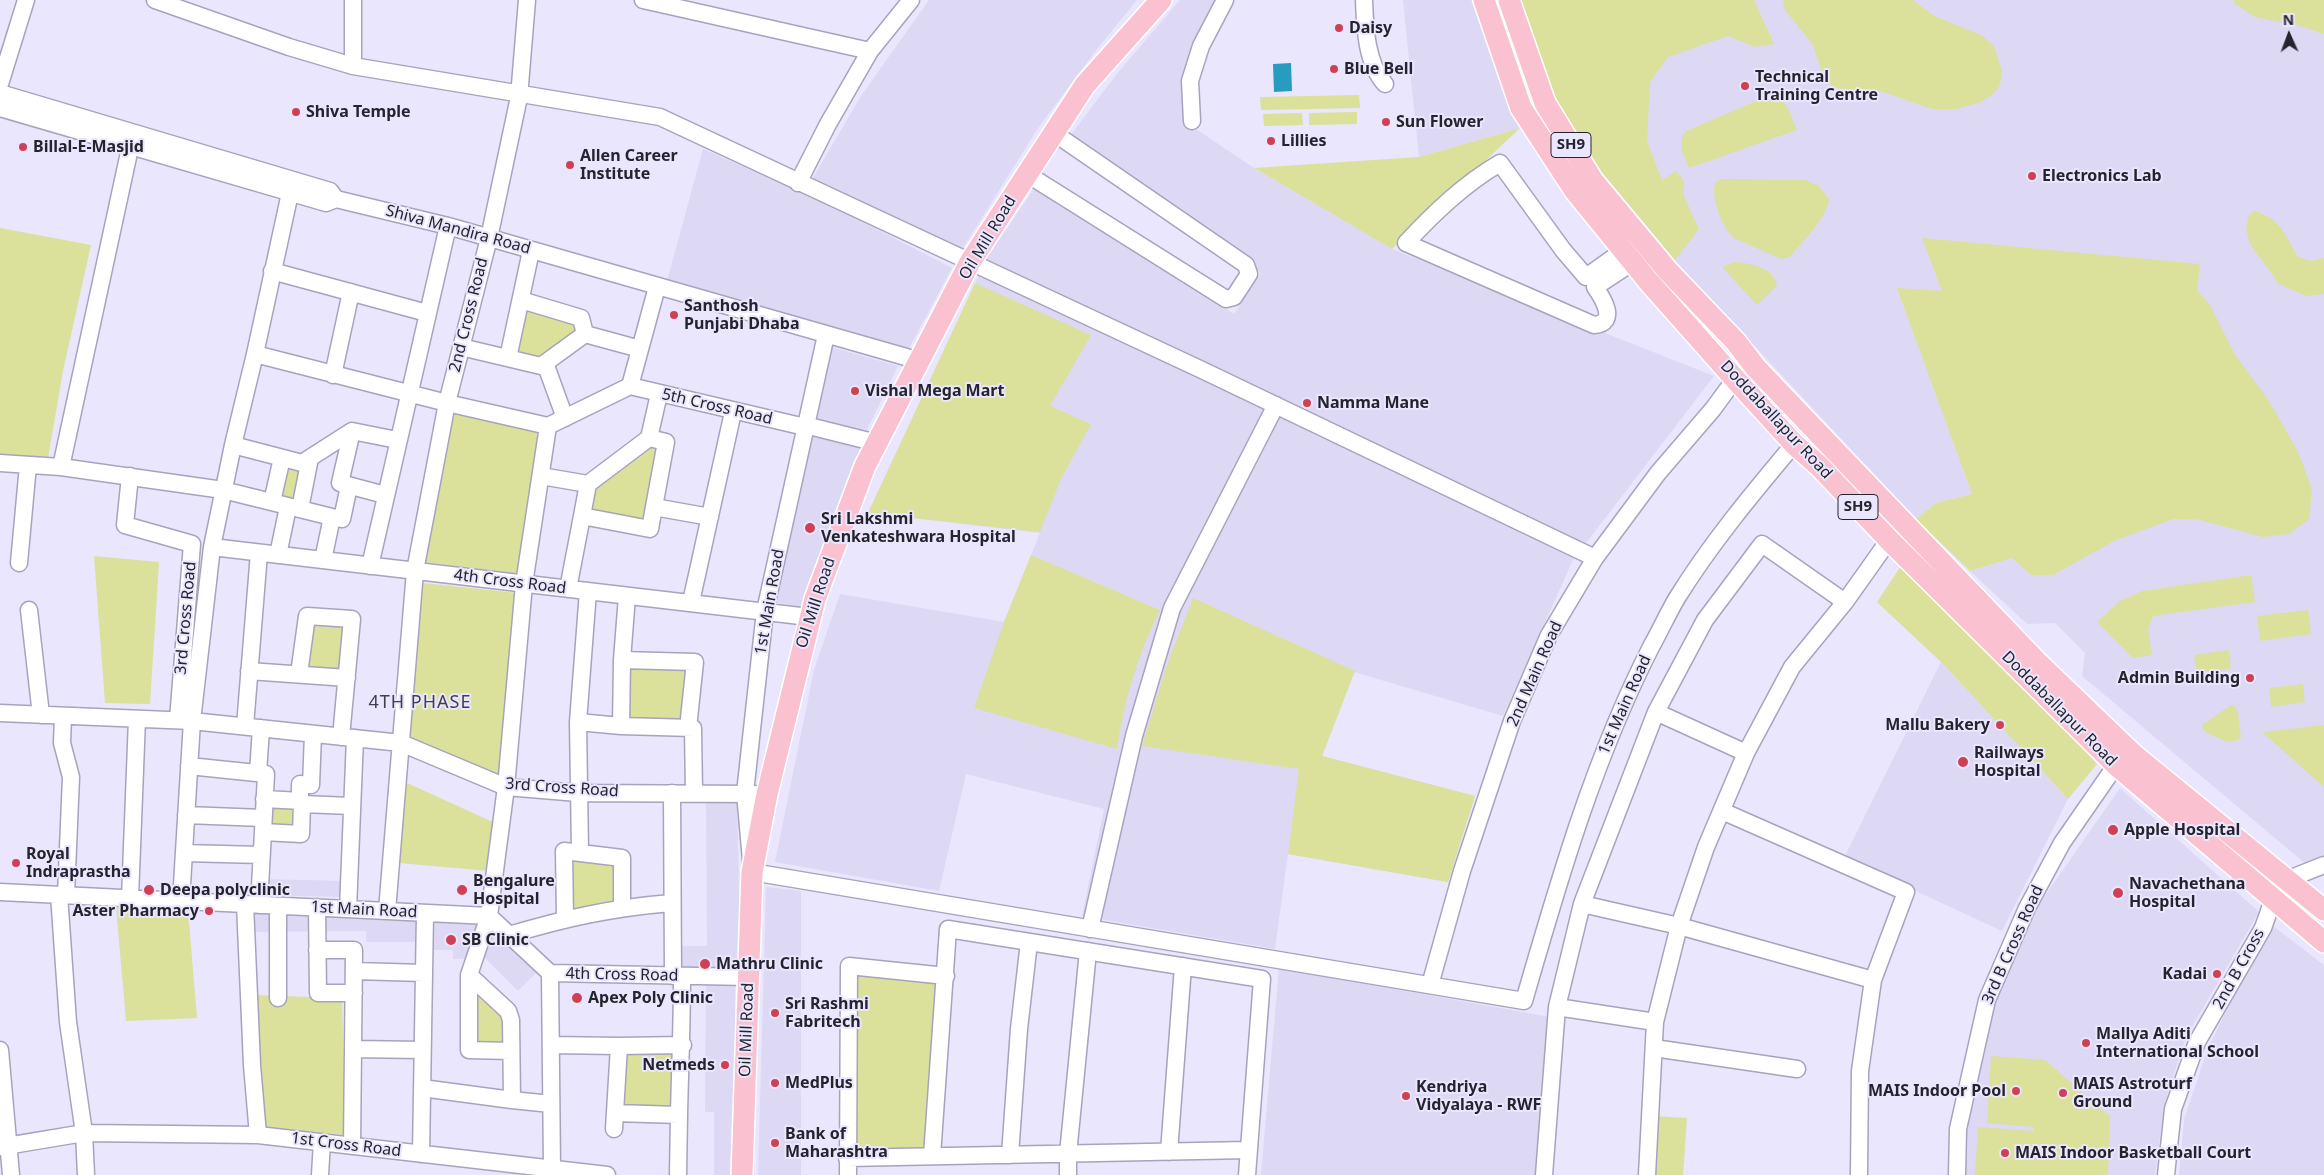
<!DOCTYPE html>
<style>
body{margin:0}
#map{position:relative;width:2324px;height:1175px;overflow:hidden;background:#e9e6fd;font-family:"Noto Sans",sans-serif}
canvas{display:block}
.north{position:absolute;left:2264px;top:10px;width:50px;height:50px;-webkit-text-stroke:4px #e9e6fd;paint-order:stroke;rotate:358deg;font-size:14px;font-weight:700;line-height:20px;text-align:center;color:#25242e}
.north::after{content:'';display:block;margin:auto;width:18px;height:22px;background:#25242e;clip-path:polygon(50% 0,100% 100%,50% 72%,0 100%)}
</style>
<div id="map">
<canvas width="2324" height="1175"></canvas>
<div class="north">N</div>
</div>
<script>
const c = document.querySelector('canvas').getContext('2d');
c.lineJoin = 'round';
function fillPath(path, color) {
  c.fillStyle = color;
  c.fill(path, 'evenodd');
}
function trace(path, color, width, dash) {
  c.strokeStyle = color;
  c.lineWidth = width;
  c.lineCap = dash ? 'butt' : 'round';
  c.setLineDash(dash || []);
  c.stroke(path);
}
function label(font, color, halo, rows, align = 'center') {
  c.font = font + ' "Noto Sans",sans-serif';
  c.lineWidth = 4;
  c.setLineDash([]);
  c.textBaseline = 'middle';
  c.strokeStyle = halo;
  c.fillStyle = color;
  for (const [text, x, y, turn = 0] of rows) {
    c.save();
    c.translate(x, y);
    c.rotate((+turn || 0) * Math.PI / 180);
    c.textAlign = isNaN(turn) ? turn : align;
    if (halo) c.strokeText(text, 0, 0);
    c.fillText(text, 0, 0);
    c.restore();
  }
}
const built = new Path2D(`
 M929,0H1137L1097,49L1038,128L961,251L812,179L861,96Z
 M1180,0H1219L1187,123L1254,168L1392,249L1714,376L1573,560L1503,716L1354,672L1322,756L1475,796L1448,882L1288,854L1275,949L1082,916L1104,809L966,774L939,891L775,862L814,670L840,594L1004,622L1040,533L868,513L988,256L1036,186L1234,314L1261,273L1070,136L1116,75Z
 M1403,0H1471L1520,128L1419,157Z
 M1521,0H2324V862L2307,865L2082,676L2085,653L2055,623L2027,624L1970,571L2170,508L1942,292L1898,289L1972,494L1936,503L1916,519L1679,265L1601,171L1554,96Z
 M703,149L826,203L952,268L906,354L667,281Z
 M831,347L898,366L864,436L812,421Z
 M808,431L862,446L803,608L769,601Z
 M1941,662L2068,799L2002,931L1844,858Z
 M2120,788L2259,912L2186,1037L2164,1106L2155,1175H1963L1964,1131L1986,1048L1994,1001L2040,903Z
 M706,797H737L741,969H676V946H707Z
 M261,879L345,881V897L261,895Z
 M766,887L801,891V1175H758Z
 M249,910L489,921L536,973L518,991L485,958L453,959V950H427V942H366V931L249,932Z
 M2273,926L2324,965V1175H2179L2184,1120L2208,1048L2248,967Z
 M1279,968L1550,1017L1537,1175H1261Z
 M706,982H735V1175H714V1112H705Z`);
const green = new Path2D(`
 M1521,0H1754L1774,44L1755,47L1728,36L1668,57L1650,82L1647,141L1662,180L1676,171L1684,181V196L1699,229L1675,260L1601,171L1554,96Z
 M1783,0H1913L1934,16L1981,35L1994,46L2002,71L2000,85L1993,94L1981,102L1956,109H1932L1883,92L1835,88L1824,79L1813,45L1785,10Z
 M2234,0H2324V34L2300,26L2255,17L2234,3Z
 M1359,95L1360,108L1261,110L1260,97Z
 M1768,96C1787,95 1791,116 1797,130L1689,168C1684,155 1676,144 1686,131Z
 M1357,112V124L1309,125V113Z
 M1302,113L1303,125L1264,126L1263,114Z
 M1520,128L1392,249L1254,168L1419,157Z
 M1723,179L1805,180L1819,186L1829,199C1826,220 1803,240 1790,257L1781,259L1734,238C1723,230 1709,194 1716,182Z
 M2255,211C2281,220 2285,234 2298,257L2312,261L2324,258V294L2306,296L2279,284L2250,244L2246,229L2249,214Z
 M0,228L91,245L63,371L48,458L0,454Z
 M1922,238L2200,264L2197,290L2210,305L2234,353L2271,404L2298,452L2312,489L2309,519L2289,534L2263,537L2196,519H2173L2114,541L2053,575H2031L2012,558L1970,571L1916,519L1936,503L1972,494L1897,288L1942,291Z
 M1735,262C1751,263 1775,268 1777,286L1757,305L1722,267Z
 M975,283L1091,335L1050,406L1091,424L1061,479L1040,532L868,513Z
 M525,307L577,321L580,333L541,359L513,353Z
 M451,411L546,430L520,574L425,562Z
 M649,443L663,445L648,524L586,513L592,486Z
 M282,463L306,468L299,504L275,499Z
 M1909,554L2097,764L2068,799L1941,662L1877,602Z
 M1031,555L1160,610C1138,655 1124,700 1117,749L974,708L1004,622Z
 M94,556L159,562L150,704L105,703Z
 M2251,575L2255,602L2153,616L2148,629L2152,655L2133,658L2097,622L2120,601L2142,591Z
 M423,583L517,593L503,780L408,741Z
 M1193,598L1355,671L1322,756L1475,796L1448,882L1288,854L1299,769L1142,746L1167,665Z
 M2308,610L2311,634L2260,641L2257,616Z
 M310,620L349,623L344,673L304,670Z
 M2229,650L2231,669L2197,673L2194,655Z
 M626,664L692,668L687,725L626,724Z
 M2303,684L2305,702L2271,707L2269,688Z
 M2231,705H2234L2238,713L2241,738C2228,747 2214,736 2203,730L2202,725Z
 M2324,725V787L2262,732Z
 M405,782L495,823L490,871L399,863Z
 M266,800L300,802L299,831L265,830Z
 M569,855L617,861L618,903L569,910Z
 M116,907L188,910L197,1018L126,1021Z
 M849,966L946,976L932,1156L847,1158Z
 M472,984L505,1013L508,1047H472Z
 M252,995L342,998L345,1135L261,1127Z
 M678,1047L677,1113L616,1111L621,1048Z
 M1991,1056L2045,1060L2110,1117L2108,1175H1975L1978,1127L2034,1131V1127L1987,1123Z
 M1655,1116L1687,1118L1683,1175H1651Z`);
const water = new Path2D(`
 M1291,63L1292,91L1274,92L1273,64Z`);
const minor = new Path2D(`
 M155,0L289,47L353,66L660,117L1202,370L1595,558
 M643,0L870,51
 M1364,0C1365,27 1366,63 1385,84
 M353,66V0
 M0,84L26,0
 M0,93L330,191L336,199L448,226L920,361
 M0,108L326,203L336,199
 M1192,121L1190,81L1201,46L1225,0
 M1027,174L1226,299L1234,297L1249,274L1246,265L1054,133
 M798,183L828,124L870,51L911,0
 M1624,250L1586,277L1563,250L1500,163C1464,184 1434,213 1406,243L1594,325C1619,323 1602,297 1595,287L1633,262
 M272,271L427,313
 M521,300L581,318L585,334
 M585,334L640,349
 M826,335L765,611L745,793L752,872L1524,1001C1559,880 1594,758 1652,645C1661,629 1668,613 1677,598C1711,543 1753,493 1794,444
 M461,347L541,366L585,334
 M255,354L447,403L548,426L630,386
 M508,358L531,251
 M545,363L565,418
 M333,375L351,292
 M630,386L805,427
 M630,386L657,287
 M805,425L877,443
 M352,431L340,483L385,495
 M649,438L666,442L654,507
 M233,445L302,463L352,431L397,440
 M0,463L61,467L223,490L332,517L323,560
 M61,467L133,134
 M130,476L125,525L192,544L178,720
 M541,476L588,484L649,438L659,394
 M272,502L282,458
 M300,509L310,458
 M582,516L588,484
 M332,517L342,519L349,486
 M212,547L809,617
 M278,555L288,507
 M19,563L28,465
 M370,566L448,226
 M568,589L582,516L650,529L654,507L710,517
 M691,602L733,412
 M29,610L41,715
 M622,660L695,662L688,728
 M249,671L347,678
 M299,674L307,616L352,619L341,737
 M1656,712L1746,753
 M0,713L192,721L401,743L506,787L578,793L755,794
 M63,716L62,743L71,777L66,895
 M578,722L621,726L622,660L627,596
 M245,726L259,553
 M621,726L693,728L694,793
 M189,766L266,774L263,832
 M258,773L261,728
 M672,793L673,976
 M264,799L302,801V804
 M300,801V784L311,785L313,734
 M1722,811L1906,892L1873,980
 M186,815L263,818
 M580,852L578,722L588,591
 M184,853L261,855
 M0,892L489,916
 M59,895L68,1022L84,1133L86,1175
 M130,898L137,719
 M181,901L192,721L212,547L233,445L255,354L290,193
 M245,904L252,1065L258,1135
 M1582,904L1679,926L1873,980L1860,1071L1859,1175
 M259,905L263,832L301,834L302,804L351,806
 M317,907L318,993H354
 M348,909L355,738
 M387,911L415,571L447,403L489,238L519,97L527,0
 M489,916L550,973L748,977
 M565,918L564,851L622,858V907
 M1090,929L1134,736L1172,608L1276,405
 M509,935C566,918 611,908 671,903
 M317,950H354L352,1146
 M354,971L424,973
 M550,973L552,1169
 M469,975L508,1011L511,1020L512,1100L551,1104
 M1430,985L1462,871L1512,721L1549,635L1595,558L1658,473L1713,409L1735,379
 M278,998V906
 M1557,1007L1655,1022
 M551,1045L619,1046
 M1654,1048L1797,1069
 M353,1049L422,1050
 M0,1050L11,1175
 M511,1051L469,1050V975L489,916L506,787L524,584L548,426
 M422,1088L512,1100
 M615,1113L679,1115C680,1069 682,1023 682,976
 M614,1129L619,1046L683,1045
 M0,1147L84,1133L258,1135L607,1175
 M1169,1152L1183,966
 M421,1154L425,913
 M1010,1155L1019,1029L1029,942
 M932,1156L948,929L1262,979L1247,1175
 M847,1158L1248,1150
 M320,1175L322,1142
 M678,1175L679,1115
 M848,1175L849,966L946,976
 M1068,1175V1154L1088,951
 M1544,1175L1557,1007L1582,904L1656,712L1705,620L1762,544L1845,602
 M1647,1175L1655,1022L1679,926L1706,847L1746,753L1792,667L1845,602L1889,540
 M1957,1175L1958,1129L1987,1000L2027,908L2062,843L2116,765
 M2166,1175L2173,1109L2197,1042L2263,928L2273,900L2286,880L2324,865`);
const major = new Path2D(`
 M1484,0L1521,108L1575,191L1649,282L1735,379L1794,444L1819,466L1889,540L2116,765L2324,942
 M1509,0L1545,103L1593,181L1668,271L1736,342L1756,368L1817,432L2037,662L2135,756L2324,910
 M742,1175L752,872L767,794L815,599L865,466L970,262L1085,85L1161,0`);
const markers = [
 [1339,28,5,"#d04054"],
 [1334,69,5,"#d04054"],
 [1745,86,5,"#d04054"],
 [296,112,5,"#d04054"],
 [1386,122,5,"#d04054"],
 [1271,141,5,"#d04054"],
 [23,147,5,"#d04054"],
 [570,165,5,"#d04054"],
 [2032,176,5,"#d04054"],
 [674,315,5,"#d04054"],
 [855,391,5,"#d04054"],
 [1307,403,5,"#d04054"],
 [810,528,6,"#d04054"],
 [2250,678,5,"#d04054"],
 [2000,725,5,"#d04054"],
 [1963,762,6,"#d04054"],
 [2113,830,6,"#d04054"],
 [16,863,5,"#d04054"],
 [149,890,6,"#d04054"],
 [462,890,6,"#d04054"],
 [2118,893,6,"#d04054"],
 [209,911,5,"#d04054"],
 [451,940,6,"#d04054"],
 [705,964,6,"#d04054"],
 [2217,974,5,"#d04054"],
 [577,998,6,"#d04054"],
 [775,1013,5,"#d04054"],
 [2086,1043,5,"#d04054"],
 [725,1065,5,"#d04054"],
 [775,1083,5,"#d04054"],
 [2016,1091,5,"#d04054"],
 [2063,1093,5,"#d04054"],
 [1406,1096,5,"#d04054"],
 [775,1143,5,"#d04054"],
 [2005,1153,5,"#d04054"]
];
const shields = [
 [1571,145,40],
 [1858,507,40]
];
const shieldNames = [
 ["SH9",1571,145],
 ["SH9",1858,507]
];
const poiNames = [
 ["Daisy",1349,28],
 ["Blue Bell",1344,69],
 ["Technical",1755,77],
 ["Training Centre",1755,95],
 ["Shiva Temple",306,112],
 ["Sun Flower",1396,122],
 ["Lillies",1281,141],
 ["Billal-E-Masjid",33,147],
 ["Allen Career",580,156],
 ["Institute",580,174],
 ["Electronics Lab",2042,176],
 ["Santhosh",684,306],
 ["Punjabi Dhaba",684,324],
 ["Vishal Mega Mart",865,391],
 ["Namma Mane",1317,403],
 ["Sri Lakshmi",821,519],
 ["Venkateshwara Hospital",821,537],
 ["Admin Building",2240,678,"right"],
 ["Mallu Bakery",1990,725,"right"],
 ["Railways",1974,753],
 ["Hospital",1974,771],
 ["Apple Hospital",2124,830],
 ["Royal",26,854],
 ["Indraprastha",26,872],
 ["Bengalure",473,881],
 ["Hospital",473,899],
 ["Navachethana",2129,884],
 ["Hospital",2129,902],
 ["Deepa polyclinic",160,890],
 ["Aster Pharmacy",199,911,"right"],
 ["SB Clinic",462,940],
 ["Mathru Clinic",716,964],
 ["Kadai",2207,974,"right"],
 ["Apex Poly Clinic",588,998],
 ["Sri Rashmi",785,1004],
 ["Fabritech",785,1022],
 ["Mallya Aditi",2096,1034],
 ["International School",2096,1052],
 ["Netmeds",715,1065,"right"],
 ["MedPlus",785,1083],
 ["MAIS Astroturf",2073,1084],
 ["Ground",2073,1102],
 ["Kendriya",1416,1087],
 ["Vidyalaya - RWF",1416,1105],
 ["MAIS Indoor Pool",2006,1091,"right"],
 ["Bank of",785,1134],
 ["Maharashtra",785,1152],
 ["MAIS Indoor Basketball Court",2015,1153]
];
const streetNames = [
 ["Shiva Mandira Road",458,230,15],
 ["Oil Mill Road",988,238,-59],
 ["2nd Cross Road",469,315,-76],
 ["5th Cross Road",717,407,13],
 ["Doddaballapur Road",1776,420,47],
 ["4th Cross Road",510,582,7],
 ["1st Main Road",770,602,-80],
 ["Oil Mill Road",816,603,-72],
 ["3rd Cross Road",186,618,-85],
 ["2nd Main Road",1535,674,-66],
 ["1st Main Road",1625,705,-66],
 ["Doddaballapur Road",2059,709,45],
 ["3rd Cross Road",562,788,4],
 ["1st Main Road",364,910,3],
 ["3rd B Cross Road",2013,945,-66],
 ["2nd B Cross",2239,969,-61],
 ["4th Cross Road",622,975,1],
 ["Oil Mill Road",747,1030,-88],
 ["1st Cross Road",346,1145,7]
];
const neighbourhoodNames = [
 ["4TH PHASE",420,703]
];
fillPath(built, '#ddd9f5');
fillPath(green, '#dbe09b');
fillPath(water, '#279cbe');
trace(minor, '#a7a3bd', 19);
trace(major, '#fff', 24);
trace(minor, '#fff', 16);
trace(major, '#fac1d0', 21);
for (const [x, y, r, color] of markers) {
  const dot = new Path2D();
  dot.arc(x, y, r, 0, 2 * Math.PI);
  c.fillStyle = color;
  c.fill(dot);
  trace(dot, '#e9e6fd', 2);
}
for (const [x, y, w] of shields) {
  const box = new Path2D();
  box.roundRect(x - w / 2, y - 12.5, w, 25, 4);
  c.fillStyle = '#e9e6fd';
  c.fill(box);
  trace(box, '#25242e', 1);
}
label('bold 15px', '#25242e', null, shieldNames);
label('bold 16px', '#25242e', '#e9e6fd', poiNames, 'left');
label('16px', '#25242e', '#e9e6fd', streetNames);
c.letterSpacing = '1px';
label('18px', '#413d53', '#e9e6fd', neighbourhoodNames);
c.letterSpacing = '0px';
</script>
